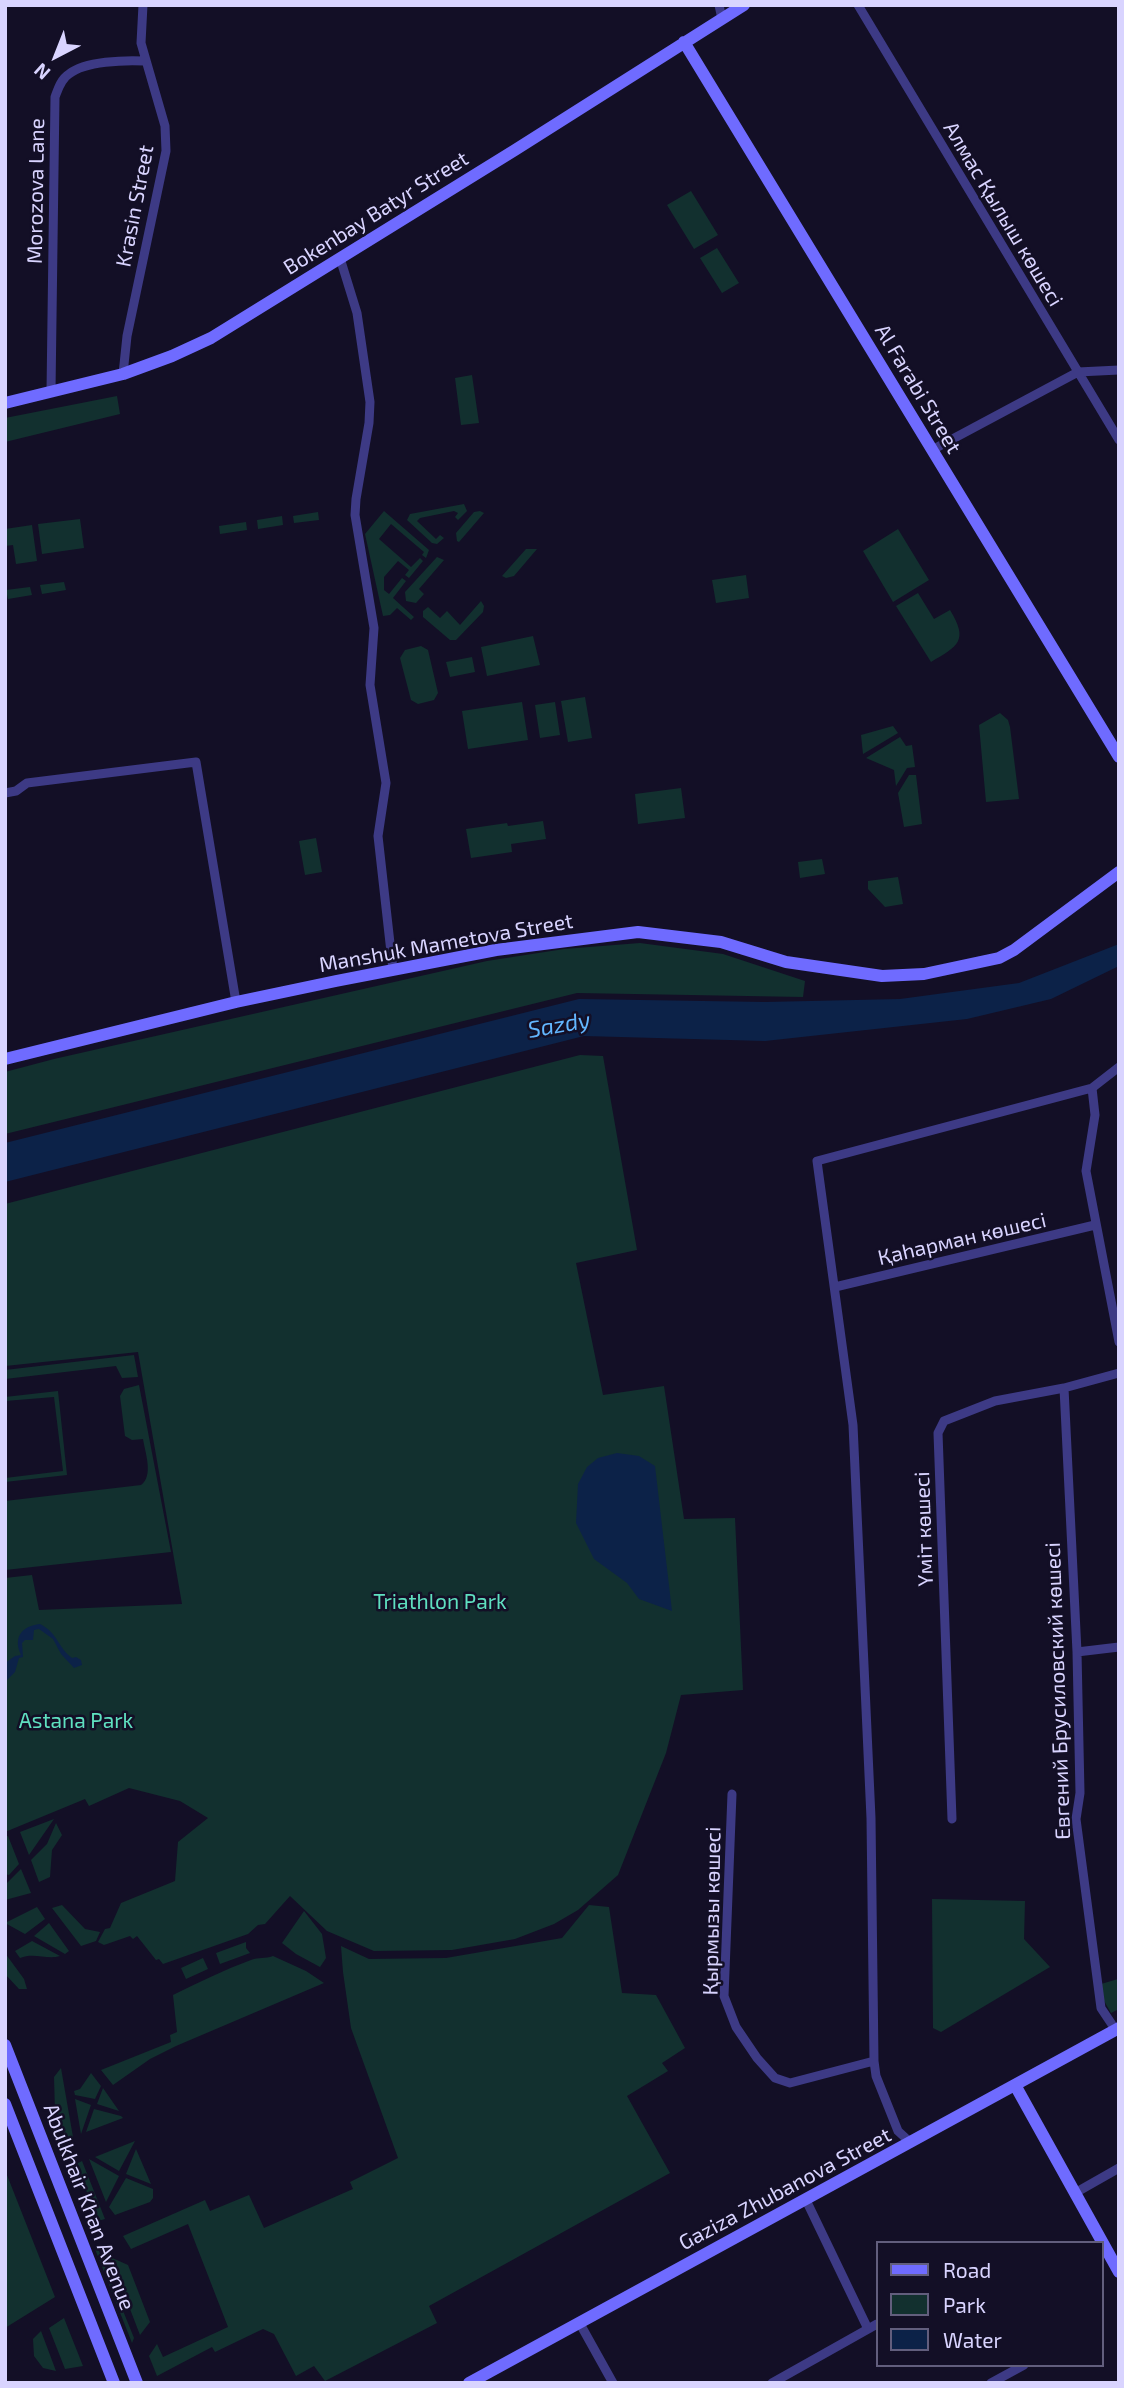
<!DOCTYPE html>
<meta charset="utf-8">
<style>
body{margin:0}
#map{position:relative;width:1124px;height:2388px;overflow:hidden;background:#130f26;font-family:"Exo 2",sans-serif}
canvas{display:block}
.frame{position:absolute;inset:0;border:7px solid #d9d4ff;pointer-events:none}
.legend{position:absolute;left:876px;top:2241px;width:228px;height:126px;box-sizing:border-box;background:#130f26;border:2px solid #625e7d;margin:0;padding:9px 12px;list-style:none;font-size:21px;color:#d9d4ff}
.legend li{display:flex;align-items:center;gap:14px;height:35px}
.legend b{width:35px;border:2px solid #625e7d}
.north{position:absolute;left:21px;top:21px;width:70px;height:70px;-webkit-text-stroke:5px #130f26;paint-order:stroke;rotate:222deg;font-size:19px;font-weight:700;line-height:28px;text-align:center;color:#d9d4ff}
.north::after{content:'';display:block;margin:auto;width:24px;height:32px;background:#d9d4ff;clip-path:polygon(50% 0,100% 100%,50% 72%,0 100%)}
</style>
<div id="map">
<canvas width="1124" height="2388"></canvas>
<div class="frame"></div>
<ul class="legend">
<li><b style="height:9px;background:#6f6bff"></b>Road</li>
<li><b style="height:19px;background:#12302f"></b>Park</li>
<li><b style="height:19px;background:#0c2248"></b>Water</li>
</ul>
<div class="north">N</div>
</div>
<script>
const c = document.querySelector('canvas').getContext('2d');
c.lineJoin = 'round';
function fillPath(path, color) {
  c.fillStyle = color;
  c.fill(path, 'evenodd');
}
function trace(path, color, width, dash) {
  c.strokeStyle = color;
  c.lineWidth = width;
  c.lineCap = dash ? 'butt' : 'round';
  c.setLineDash(dash || []);
  c.stroke(path);
}
function label(font, color, halo, rows, align = 'center') {
  c.font = font + ' "Exo 2",sans-serif';
  c.lineWidth = 5;
  c.setLineDash([]);
  c.textBaseline = 'middle';
  c.strokeStyle = halo;
  c.fillStyle = color;
  for (const [text, x, y, turn = 0] of rows) {
    c.save();
    c.translate(x, y);
    c.rotate((+turn || 0) * Math.PI / 180);
    c.textAlign = isNaN(turn) ? turn : align;
    if (halo) c.strokeText(text, 0, 0);
    c.fillText(text, 0, 0);
    c.restore();
  }
}
const green = new Path2D(`
 M691,191L718,235L694,249L667,205Z
 M717,248L739,283L722,293L700,258Z
 M472,375L479,423L461,425L455,378Z
 M117,396L120,414L5,442V418Z
 M464,504L467,511L458,520L455,517L458,513L454,511L420,518L417,521L436,539L440,535L444,538L437,544L432,543L407,520L410,514Z
 M384,511L429,550L426,558L422,555L424,552L391,524L379,539L411,567L420,558L423,561L409,578L405,575L409,570L398,561L384,577V590L389,594L402,578L406,581L393,598L414,617L411,620L397,608L390,615L383,616L365,534Z
 M480,511L484,513L459,542L457,541L456,533L474,512Z
 M318,512L319,520L294,523L293,516Z
 M282,516L283,525L258,529L257,520Z
 M80,519L84,548L42,554L38,524Z
 M246,522L247,530L220,534L219,526Z
 M32,525L37,561L16,564L13,545L5,546V529Z
 M898,529L929,580L893,602L863,551Z
 M526,549H537L514,576L506,578L502,576Z
 M437,557L444,560L419,589L424,594L416,603L406,601L405,592Z
 M746,575L749,598L716,603L712,580Z
 M64,582L66,590L42,594L40,585Z
 M30,587L32,595L8,599L6,590Z
 M918,593L934,619L950,610C969,641 958,646 931,662L896,606Z
 M481,601L484,606L483,612L456,640H450L423,617V611L428,607L440,618L447,611L460,625Z
 M533,636L540,665L487,676L481,647Z
 M421,646L428,650L438,693L434,700L418,704L411,700L400,658L405,650Z
 M472,657L475,672L450,677L446,662Z
 M585,697L592,738L568,742L561,701Z
 M522,702L528,740L468,749L462,711Z
 M555,702L560,735L540,738L535,705Z
 M1000,713L1008,720L1010,727L1019,799L986,802L979,725Z
 M893,726L898,733L863,754L861,735Z
 M900,737L906,746L912,745L915,767L907,768L896,786L894,770L866,758Z
 M909,775H916L922,824L904,827L898,793Z
 M681,788L685,818L638,824L635,794Z
 M543,821L546,839L511,844L512,852L471,858L466,829L507,823L508,826Z
 M316,838L322,872L305,875L299,841Z
 M822,859L825,874L800,878L798,862Z
 M898,877L903,904L885,907L868,889V881Z
 M640,943L723,954L805,981L803,997L577,993L5,1134V1072L54,1059L487,961L564,949Z
 M580,1055L603,1056L637,1250L576,1263L603,1395L664,1386L684,1519L735,1518L743,1690L681,1695L666,1753L618,1875L578,1910L554,1924L515,1939L452,1950L374,1951L327,1931L290,1896L265,1924L258,1925L248,1934L163,1964L159,1959L156,1960L137,1936L133,1939L130,1936L104,1945L98,1942L105,1929L110,1928L121,1903L175,1881L178,1842L208,1818L180,1801L129,1788L89,1806L85,1799L5,1832V1578L32,1575L39,1610L182,1604L138,1352L5,1366V1204Z
 M134,1355L138,1377L122,1378L116,1366L5,1379V1370Z
 M139,1385L171,1552L5,1570V1501L141,1485C154,1476 145,1452 143,1439L132,1440L125,1436L120,1396L124,1389Z
 M58,1391L67,1475L5,1482V1478L63,1471L54,1397L5,1401V1397Z
 M54,1819L29,1855L20,1832Z
 M56,1823L62,1835L52,1850L50,1877L39,1882L31,1860L47,1844Z
 M8,1836L19,1864L9,1875L5,1874V1837Z
 M21,1869L31,1893L5,1900V1885Z
 M932,1899L1025,1901L1024,1939L1050,1967L941,2032L933,2028Z
 M62,1905L85,1929L100,1932L96,1941L81,1946L52,1908Z
 M589,1905L609,1907L622,1993L656,1995L685,2048L662,2063L668,2071L627,2096L670,2173L429,2306L437,2323L325,2381L314,2366L296,2376L274,2334L263,2329L215,2352L212,2347L157,2376L149,2356L157,2344L163,2357L228,2327L188,2224L131,2249L123,2236L205,2200L210,2211L249,2195L264,2228L353,2189L350,2182L398,2158L351,2028L343,1972L341,1946L369,1959L446,1958L562,1938Z
 M37,1907L45,1919L25,1934L5,1923Z
 M304,1911L322,1934L326,1958L320,1967L296,1954L282,1943Z
 M49,1923L69,1951L65,1954L34,1936Z
 M32,1941L60,1956C47,1960 34,1952 20,1958L15,1951Z
 M246,1942V1948L250,1953L220,1964L216,1953Z
 M5,1953L24,1979L27,1989H19L5,1974Z
 M273,1956L306,1971L324,1983L176,2046L150,2059L113,2085L101,2070L171,2042L170,2035L177,2032L173,1995C199,1982 224,1970 251,1960C259,1957 265,1959 273,1956Z
 M203,1958L208,1969L186,1979L181,1968Z
 M1118,1979L1119,2009L1111,2013L1103,1999L1101,1984Z
 M61,2068L73,2137L67,2140L55,2112L54,2077Z
 M91,2073L101,2086L95,2099L75,2095L74,2091L80,2089Z
 M103,2088L119,2111L97,2104Z
 M75,2099L91,2105L81,2134Z
 M94,2109L121,2116L123,2118L86,2132Z
 M135,2141L119,2171L95,2157Z
 M136,2149L151,2184L126,2174Z
 M89,2159L119,2176L106,2202Z
 M82,2161L105,2219L98,2221L76,2164Z
 M5,2170L55,2297L5,2328Z
 M126,2178L153,2189V2198L150,2202L115,2215L109,2207Z
 M95,2249L99,2251L134,2338L132,2343Z
 M110,2257L128,2265L150,2322L140,2335Z
 M64,2318L83,2366L65,2369L49,2328Z
 M41,2331L56,2371L43,2368L34,2356L33,2339Z`);
const water = new Path2D(`
 M1119,944V966L1051,999L967,1019L765,1041L584,1036L5,1182V1143L579,999L765,1002L900,999L1019,983Z
 M617,1453L639,1456L655,1466L672,1611L639,1599L627,1583L594,1559L576,1523L578,1484L587,1467L598,1458Z
 M40,1624C58,1633 58,1648 72,1658L76,1657L81,1660L82,1665L74,1668L61,1654L53,1639L39,1629L34,1630L33,1640H25L22,1643L23,1657L19,1658L15,1672L5,1682V1663L15,1656L21,1655C13,1638 21,1626 40,1624Z`);
const street = new Path2D(`
 M719,5L722,19
 M858,5L1119,440
 M340,258L357,313L370,402L369,423L356,499L355,515L374,628L370,685L386,783L378,836L393,970
 M123,374L127,336L166,151L165,126L141,43L143,5
 M51,391L55,97C58,89 61,79 69,74C85,61 125,60 145,61
 M932,450L1078,372L1119,370
 M5,793L16,791L27,783L196,762L236,1002
 M1092,1088L1095,1115L1086,1171L1119,1342
 M835,1287L1095,1225
 M1064,1388L1077,1652L1080,1793L1076,1819L1101,2008L1115,2029
 M1077,1652L1119,1647
 M732,1794L724,1996L736,2027L757,2058L775,2078L790,2083L874,2061
 M952,1819L938,1433L944,1421L995,1401L1064,1388L1119,1373
 M911,2143L898,2131L876,2076L874,2061L871,1818L853,1425L817,1161L1092,1088L1119,1067
 M1075,2193L1119,2168
 M806,2200L868,2329
 M579,2322L613,2383
 M772,2383L877,2324
 M991,2383L1024,2365`);
const secondary = new Path2D(`
 M684,42L1119,757
 M5,403L123,374L172,356L211,338L515,150L744,5
 M5,1059L236,1002L336,981L496,950L638,932L721,942L786,962L882,976L924,974L999,958L1014,950L1119,872
 M5,2045L137,2383
 M1015,2085L1119,2272
 M5,2104L114,2383
 M469,2383L1119,2028`);
const streetNames = [
 ["Morozova Lane",36,191,-89],
 ["Krasin Street",135,206,-79],
 ["Bokenbay Batyr Street",376,213,-32],
 ["Алмас Қылыш көшесі",1003,214,59],
 ["Al Farabi Street",918,389,59],
 ["Manshuk Mametova Street",446,943,-10],
 ["Қаһарман көшесі",962,1239,-13],
 ["Үміт көшесі",924,1529,-92],
 ["Евгений Брусиловский көшесі",1058,1691,-92],
 ["Қырмызы көшесі",712,1911,-89],
 ["Gaziza Zhubanova Street",785,2189,-28],
 ["Abulkhair Khan Avenue",89,2207,69]
];
const parkNames = [
 ["Triathlon Park",440,1602],
 ["Astana Park",76,1721]
];
const waterNames = [
 ["Sazdy",559,1025,-10]
];
fillPath(green, '#12302f');
fillPath(water, '#0c2248');
trace(street, '#3d3a85', 9);
trace(secondary, '#6f6bff', 12);
label('21px', '#d9d4ff', '#130f26', streetNames);
label('21px', '#5fe0c0', '#130f26', parkNames);
label('italic 23px', '#62b6ff', '#130f26', waterNames);
</script>
